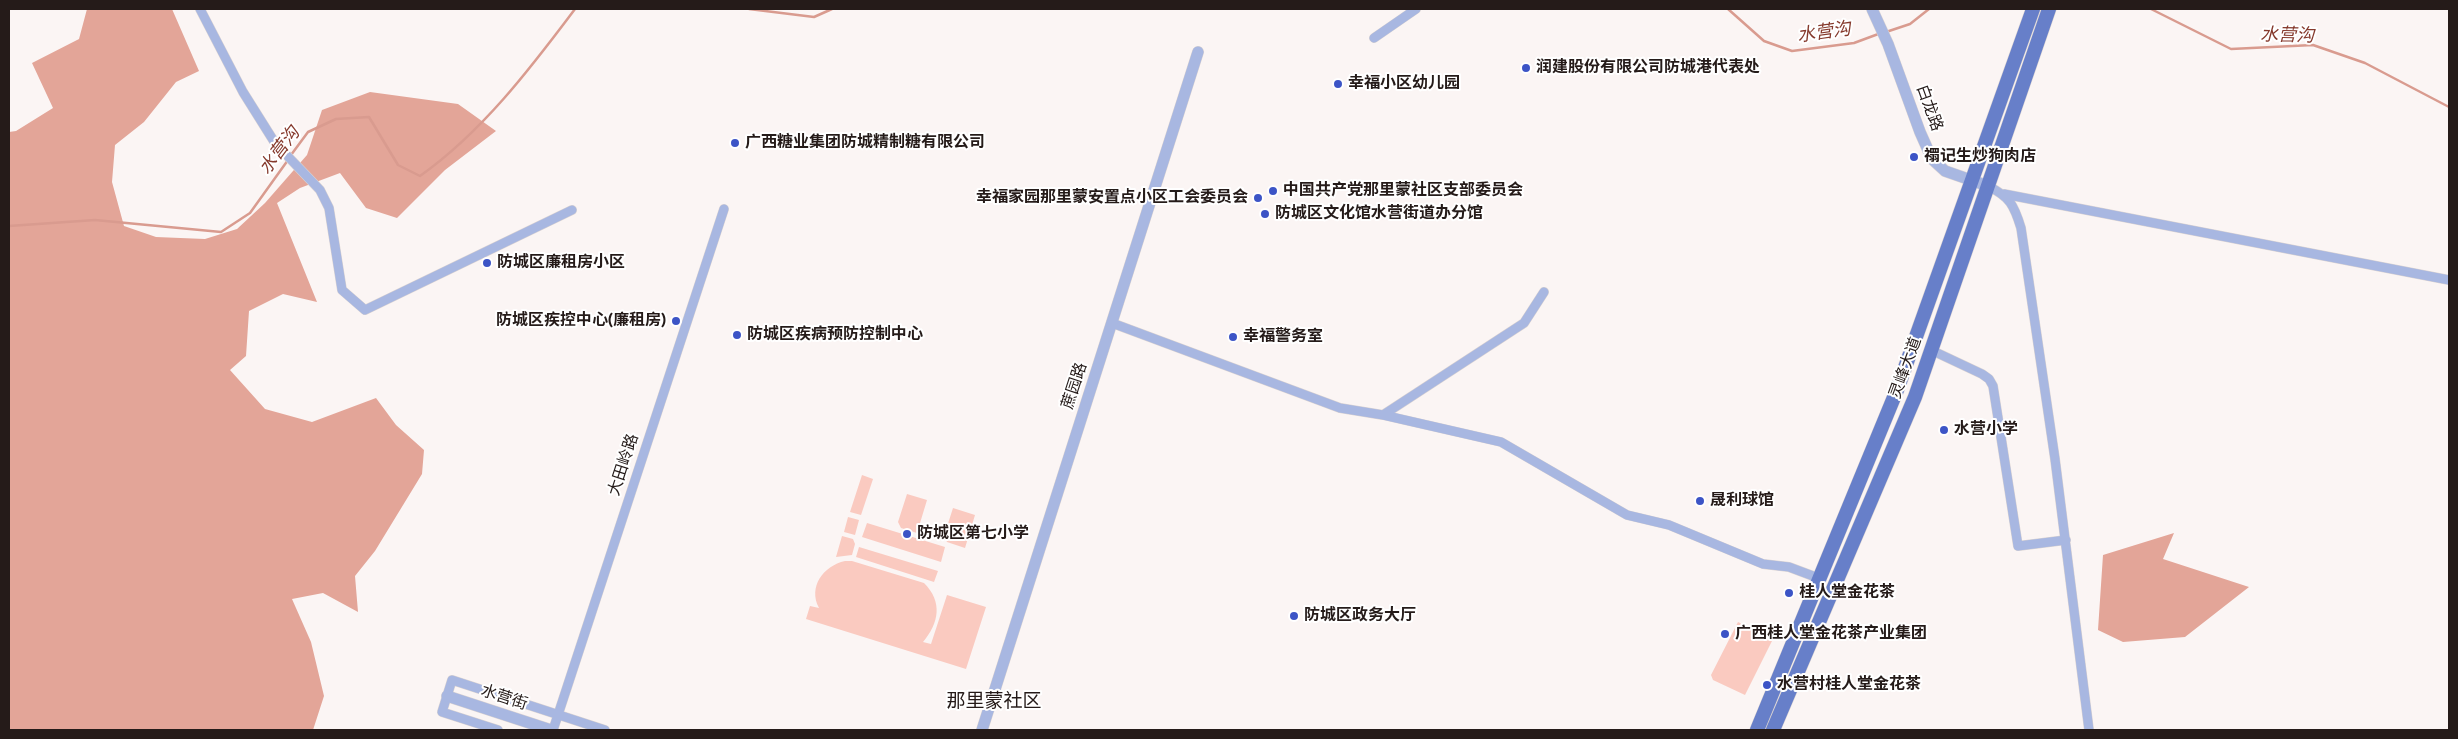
<!DOCTYPE html>
<meta charset="utf-8">
<style>
body{margin:0}
#map{position:relative;width:2458px;height:739px;overflow:hidden;background:#fbf5f4;font-family:"Varela Round",sans-serif}
canvas{display:block}
.frame{position:absolute;inset:0;border:10px solid #251b19;pointer-events:none}
</style>
<div id="map">
<canvas width="2458" height="739"></canvas>
<div class="frame"></div>
</div>
<script>
const c = document.querySelector('canvas').getContext('2d');
c.lineJoin = 'round';
function fillPath(path, color) {
  c.fillStyle = color;
  c.fill(path, 'evenodd');
}
function trace(path, color, width, dash) {
  c.strokeStyle = color;
  c.lineWidth = width;
  c.lineCap = dash ? 'butt' : 'round';
  c.setLineDash(dash || []);
  c.stroke(path);
}
function label(font, color, halo, rows, align = 'center') {
  c.font = font + ' "Varela Round","Noto Sans SC",sans-serif';
  c.lineWidth = 4;
  c.setLineDash([]);
  c.textBaseline = 'middle';
  c.strokeStyle = halo;
  c.fillStyle = color;
  for (const [text, x, y, turn = 0] of rows) {
    c.save();
    c.translate(x, y);
    c.rotate((+turn || 0) * Math.PI / 180);
    c.textAlign = isNaN(turn) ? turn : align;
    if (halo) c.strokeText(text, 0, 0);
    c.fillText(text, 0, 0);
    c.restore();
  }
}
const green = new Path2D(`
 M862,475L873,479L861,515L850,512Z
 M907,494L927,500L917,533L901,528L898,522Z
 M953,508L975,515L965,548L947,542L944,536Z
 M848,517L859,520L855,535L844,532Z
 M867,523L945,547L941,562L862,537Z
 M842,536L853,539L855,544L852,555L836,557Z
 M859,547L938,571L934,582L856,557Z
 M845,561H852L924,583C943,602 939,623 923,642L931,644L947,595L986,607L966,669L806,619L810,606L819,608C808,587 823,566 845,561Z
 M1738,622L1773,639L1745,695L1713,680L1711,675Z`);
const forest = new Path2D(`
 M87,9H172L199,71L176,82L144,122L115,145L112,182L124,226L156,237L205,239L237,229L265,203L307,155L322,110L370,92L458,104L496,131L445,170L397,218L366,208L340,173L300,188L277,203L317,302L283,294L249,311L246,356L230,370L265,409L312,422L376,398L396,425L424,450L422,474L375,551L355,576L358,612L323,593L292,599L311,642L324,696L313,730H9V132L16,131L53,108L32,63L79,39Z
 M2174,533L2163,559L2249,587L2185,637L2123,642L2098,630L2103,555Z`);
const stream = new Path2D(`
 M749,9L814,17L832,9
 M1728,9L1764,41L1792,51L1854,43L1881,33
 M2151,9L2231,49L2313,45L2365,63L2449,107
 M1886,32L1910,24L1929,9
 M291,155L308,132L336,119L369,117L398,165L420,176C482,132 530,69 575,9
 M9,226L95,220L221,232L250,213L288,160`);
const minor = new Path2D(`
 M200,9L243,92L275,143L320,190L329,208L342,290L365,310L572,210
 M1374,38L1416,9
 M1988,186C2010,197 2014,205 2021,228L2055,459L2089,730
 M2004,194L2449,280
 M1112,323L1340,408L1383,415L1524,323L1544,292
 M1931,350L1982,374L1989,379L1993,386L2018,546L2066,540
 M1383,415L1501,442L1627,515L1669,525L1763,564L1789,567L1821,579
 M498,730L442,712L452,680L605,730
 M553,730L724,209`);
const tertiary = new Path2D(`
 M1872,9L1888,44L1920,132L1932,159L1945,171L1988,186
 M447,696L551,730
 M982,730L1198,52`);
const primary = new Path2D(`
 M1757,730L1897,390L2033,9
 M1773,730L1915,397L2049,9`);
const markers = [
 [1526,68,5,"#3c54c6"],
 [1338,84,5,"#3c54c6"],
 [735,143,5,"#3c54c6"],
 [1914,157,5,"#3c54c6"],
 [1273,191,5,"#3c54c6"],
 [1258,198,5,"#3c54c6"],
 [1265,214,5,"#3c54c6"],
 [487,263,5,"#3c54c6"],
 [676,321,5,"#3c54c6"],
 [737,335,5,"#3c54c6"],
 [1233,337,5,"#3c54c6"],
 [1944,430,5,"#3c54c6"],
 [1700,501,5,"#3c54c6"],
 [907,534,5,"#3c54c6"],
 [1789,593,5,"#3c54c6"],
 [1294,616,5,"#3c54c6"],
 [1725,634,5,"#3c54c6"],
 [1767,685,5,"#3c54c6"]
];
const poiNames = [
 ["润建股份有限公司防城港代表处",1536,68],
 ["幸福小区幼儿园",1348,84],
 ["广西糖业集团防城精制糖有限公司",745,143],
 ["禤记生炒狗肉店",1924,157],
 ["中国共产党那里蒙社区支部委员会",1283,191],
 ["幸福家园那里蒙安置点小区工会委员会",1248,198,"right"],
 ["防城区文化馆水营街道办分馆",1275,214],
 ["防城区廉租房小区",497,263],
 ["防城区疾控中心(廉租房)",666,321,"right"],
 ["防城区疾病预防控制中心",747,335],
 ["幸福警务室",1243,337],
 ["水营小学",1954,430],
 ["晟利球馆",1710,501],
 ["防城区第七小学",917,534],
 ["桂人堂金花茶",1799,593],
 ["防城区政务大厅",1304,616],
 ["广西桂人堂金花茶产业集团",1735,634],
 ["水营村桂人堂金花茶",1777,685]
];
const streetNames = [
 ["白龙路",1929,108,70],
 ["灵峰大道",1906,368,-70],
 ["蔗园路",1075,386,-72],
 ["大田岭路",624,465,-72],
 ["水营街",504,698,18]
];
const waterNames = [
 ["水营沟",1824,33,-8],
 ["水营沟",2287,36,1],
 ["水营沟",280,151,-53]
];
const quarterNames = [
 ["那里蒙社区",994,702]
];
fillPath(green, '#facac0');
fillPath(forest, '#e3a598');
trace(stream, '#d99b8f', 2.5);
trace(minor, '#d9d2d1', 10);
trace(tertiary, '#d9d2d1', 12);
trace(primary, '#d9d2d1', 15);
trace(minor, '#a8b7e1', 9);
trace(tertiary, '#a8b7e1', 11);
trace(primary, '#677fc9', 14);
for (const [x, y, r, color] of markers) {
  const dot = new Path2D();
  dot.arc(x, y, r, 0, 2 * Math.PI);
  c.fillStyle = color;
  c.fill(dot);
  trace(dot, '#fff', 2);
}
label('bold 16px', '#251b19', '#fff', poiNames, 'left');
label('16px', '#251b19', '#fff', streetNames);
label('italic 18px', '#85392c', '#fff', waterNames);
label('19px', '#251b19', '#fff', quarterNames);
</script>
